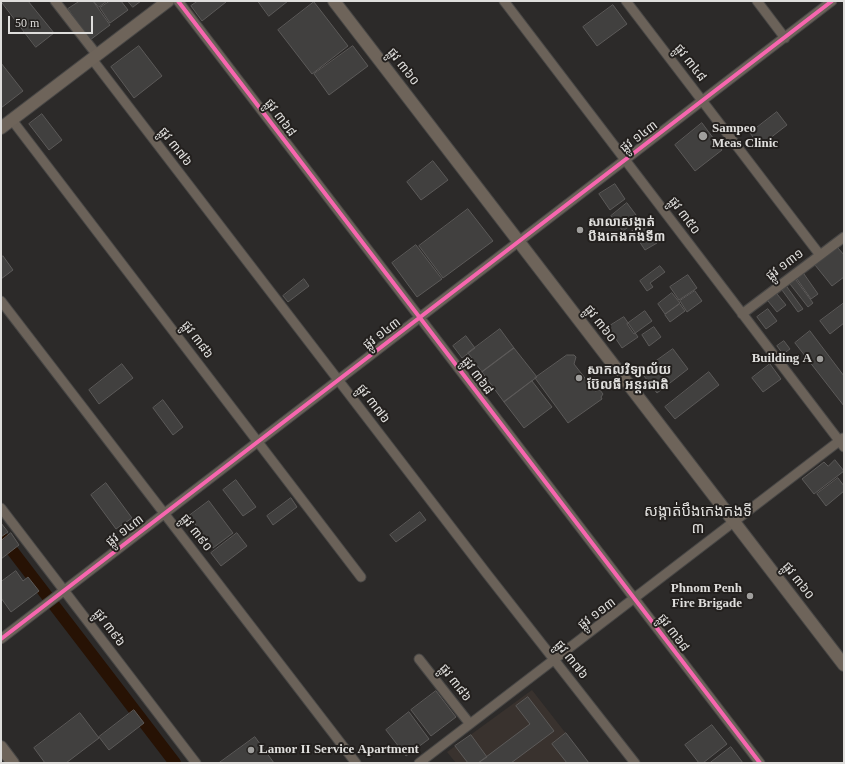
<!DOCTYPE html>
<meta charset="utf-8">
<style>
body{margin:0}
#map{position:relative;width:845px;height:764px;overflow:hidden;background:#2c2a29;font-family:"Times New Roman",serif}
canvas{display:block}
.frame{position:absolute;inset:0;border:2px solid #dfdedc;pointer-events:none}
.scale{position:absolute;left:8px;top:16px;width:85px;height:18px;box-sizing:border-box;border:2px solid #dfdedc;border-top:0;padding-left:5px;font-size:12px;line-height:14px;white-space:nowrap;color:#dfdedc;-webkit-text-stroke:3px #23201e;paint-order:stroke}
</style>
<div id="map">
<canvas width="845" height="764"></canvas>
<div class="frame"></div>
<div class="scale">50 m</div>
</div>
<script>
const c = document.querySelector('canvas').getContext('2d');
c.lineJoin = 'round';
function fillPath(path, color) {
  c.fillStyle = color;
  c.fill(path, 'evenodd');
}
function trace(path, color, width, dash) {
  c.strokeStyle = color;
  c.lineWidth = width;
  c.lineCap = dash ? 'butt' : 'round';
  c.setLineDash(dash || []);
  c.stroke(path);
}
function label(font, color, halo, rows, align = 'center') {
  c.font = font + ' "Times New Roman","Noto Sans Khmer",serif';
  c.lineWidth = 4;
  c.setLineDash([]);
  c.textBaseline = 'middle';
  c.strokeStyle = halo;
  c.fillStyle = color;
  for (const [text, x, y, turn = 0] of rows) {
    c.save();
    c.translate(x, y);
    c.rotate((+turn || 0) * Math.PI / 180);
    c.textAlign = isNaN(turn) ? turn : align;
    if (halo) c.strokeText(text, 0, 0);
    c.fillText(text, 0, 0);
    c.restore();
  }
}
const built = new Path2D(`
 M532,690L589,763H456L447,752Z`);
const canal = new Path2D(`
 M1,536L175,763`);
const building = new Path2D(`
 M1,1H28L54,33L36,47Z
 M80,1H93L110,25L90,40L68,9Z
 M94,1H107L99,7Z
 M110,1H121L128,10L110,23L100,8Z
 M128,1H141L133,7Z
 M198,1H225L226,2L202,21L191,6Z
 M258,1H288L269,16Z
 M314,2L348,46L312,74L278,30Z
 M613,5L627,24L597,46L583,27Z
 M139,46L162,76L134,98L111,67Z
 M353,46L368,66L329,95L314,74Z
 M1,63L23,91L1,108Z
 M777,112L787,125L760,146L750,133Z
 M42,114L62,140L49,150L29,124Z
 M702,123L722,150L695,171L675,145Z
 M433,161L448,180L421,200L407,182Z
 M615,184L625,199L610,210L599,194Z
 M627,203L639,219L623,231L611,216Z
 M468,209L493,241L443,278L419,246Z
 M645,222L650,229L635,238L631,232Z
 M649,230L657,243L645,250L637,238Z
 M416,245L442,279L417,297L392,263Z
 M838,248L844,255V277L832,286L815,265Z
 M3,256L13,270L1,279V258Z
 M660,266L665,272L650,283L653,287L647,291L640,281Z
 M804,274L818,294L811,299L797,279Z
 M688,275L697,288L679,300L670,287Z
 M304,279L309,286L288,302L283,296Z
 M796,280L813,303L808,307L790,284Z
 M787,287L803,309L798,312L782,290Z
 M695,291L702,301L687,312L680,301Z
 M672,293L680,303L665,314L658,304Z
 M777,294L786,305L777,312L768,301Z
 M844,303V323L830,334L820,321Z
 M680,304L685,311L670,322L665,315Z
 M768,309L777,321L766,329L757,317Z
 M645,311L652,321L634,334L627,324Z
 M624,317L638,337L622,348L608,327Z
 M654,327L661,337L649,346L642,335Z
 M500,329L514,348L482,372L468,353Z
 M810,331L844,376V406L795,343Z
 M466,336L475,348L462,358L453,346Z
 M784,341L790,349L783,354L777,346Z
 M514,348L537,377L504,402L482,372Z
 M673,349L688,369L657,393L641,372Z
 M567,355H574L576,357L574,364L595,391L600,390L603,394L601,397L602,399L568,423L535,378Z
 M122,364L133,378L99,404L89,390Z
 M770,364L781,379L763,392L752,378Z
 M709,372L719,385L675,419L665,407Z
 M532,381L552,407L524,428L504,402Z
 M163,400L183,427L173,435L153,408Z
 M835,460L844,471L814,494L802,479L824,462L828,466Z
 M838,478L844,486V491L826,506L817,494Z
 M236,480L256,507L243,516L223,490Z
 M106,483L132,518L116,529L91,495Z
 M291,498L297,507L273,525L267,516Z
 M209,501L233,533L213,548L189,516Z
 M420,512L426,520L396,542L390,535Z
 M1,523L8,532L1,537Z
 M11,533L19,545L1,559V541Z
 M237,533L247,546L221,566L211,553Z
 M16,571L23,581L28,577L39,591L11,612L1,598V582Z
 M436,691L456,717L431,736L411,710Z
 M528,697L554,731L511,763H478L530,724L516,706Z
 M134,710L144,723L109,750L99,737Z
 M409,712L429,739L406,756L386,730Z
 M80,713L99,738L66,763H45L34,748Z
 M712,725L727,744L703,763H699L685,745Z
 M566,733L589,763H567L552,744Z
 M471,735L487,757L478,763H468L455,746Z
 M255,737L274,763H219Z
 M731,747L743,763H710Z`);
const street = new Path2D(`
 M55,1L97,55
 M178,1L760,763
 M504,1L844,447
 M626,1L820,255
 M757,1L785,38
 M92,59L487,574L635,763
 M12,120L361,577
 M1,301L356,763
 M742,314L844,237
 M1,508L196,763
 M1,639L832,1
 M419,659L470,724
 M419,763L843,438`);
const secondary = new Path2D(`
 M334,1L844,665
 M1,128L168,1
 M1,747L13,763`);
const cycleway = new Path2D(`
 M178,1L760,763
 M1,639L832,1`);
const markers = [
 [703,136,5,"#a09f9d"],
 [580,230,4,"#a09f9d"],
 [820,359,4,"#a09f9d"],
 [579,378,4,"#a09f9d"],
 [750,596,4,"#a09f9d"],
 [251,750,4,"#a09f9d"]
];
const streetNames = [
 ["ផ្លូវ ៣៤៨",690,63,52],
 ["ផ្លូវ ៣៦០",403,67,52],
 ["ផ្លូវ ៣៦៨",280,118,53],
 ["ផ្លូវ ១៤៣",639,137,-37],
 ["ផ្លូវ ៣៧៦",175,147,52],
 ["ផ្លូវ ៣៥០",684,216,53],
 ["ផ្លូវ ១៣១",785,265,-37],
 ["ផ្លូវ ៣៦០",600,324,52],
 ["ផ្លូវ ១៤៣",382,334,-37],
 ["ផ្លូវ ៣៨៦",197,340,53],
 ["ផ្លូវ ៣៦៨",477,376,53],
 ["ផ្លូវ ៣៧៦",373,404,53],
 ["ផ្លូវ ១៤៣",125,531,-37],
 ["ផ្លូវ ៣៩០",196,533,52],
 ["ផ្លូវ ៣៦០",798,581,52],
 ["ផ្លូវ ១១៣",597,614,-37],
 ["ផ្លូវ ៣៩៦",109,628,53],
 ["ផ្លូវ ៣៦៨",673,633,53],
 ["ផ្លូវ ៣៧៦",571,660,52],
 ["ផ្លូវ ៣៨៦",455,683,52]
];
const poiNames = [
 ["Sampeo",712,129],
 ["Meas Clinic",712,144],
 ["សាលាសង្កាត់",588,223],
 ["បឹងកេងកងទី៣",588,238],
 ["Building A",812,359,"right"],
 ["សាកលវិទ្យាល័យ",587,371],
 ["ប៊ែលធី អន្តរជាតិ",587,386],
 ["Phnom Penh",742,589,"right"],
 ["Fire Brigade",742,604,"right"],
 ["Lamor II Service Apartment",259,750]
];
const quarterNames = [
 ["សង្កាត់បឹងកេងកងទី",698,512],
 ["៣",698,529]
];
fillPath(built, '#39322e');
trace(canal, '#271204', 12);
fillPath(building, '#41403f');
trace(building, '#5c5a59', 1);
trace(street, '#484746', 11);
trace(secondary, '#484746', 14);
trace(street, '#6b6259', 9);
trace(secondary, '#6e645a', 12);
trace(cycleway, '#f766af', 4);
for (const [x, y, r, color] of markers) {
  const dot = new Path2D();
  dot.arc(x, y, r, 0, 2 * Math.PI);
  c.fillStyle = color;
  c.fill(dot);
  trace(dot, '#23201e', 1.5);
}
label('13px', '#dfdedc', '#23201e', streetNames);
label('bold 13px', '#dfdedc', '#23201e', poiNames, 'left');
label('15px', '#dfdedc', '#23201e', quarterNames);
</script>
